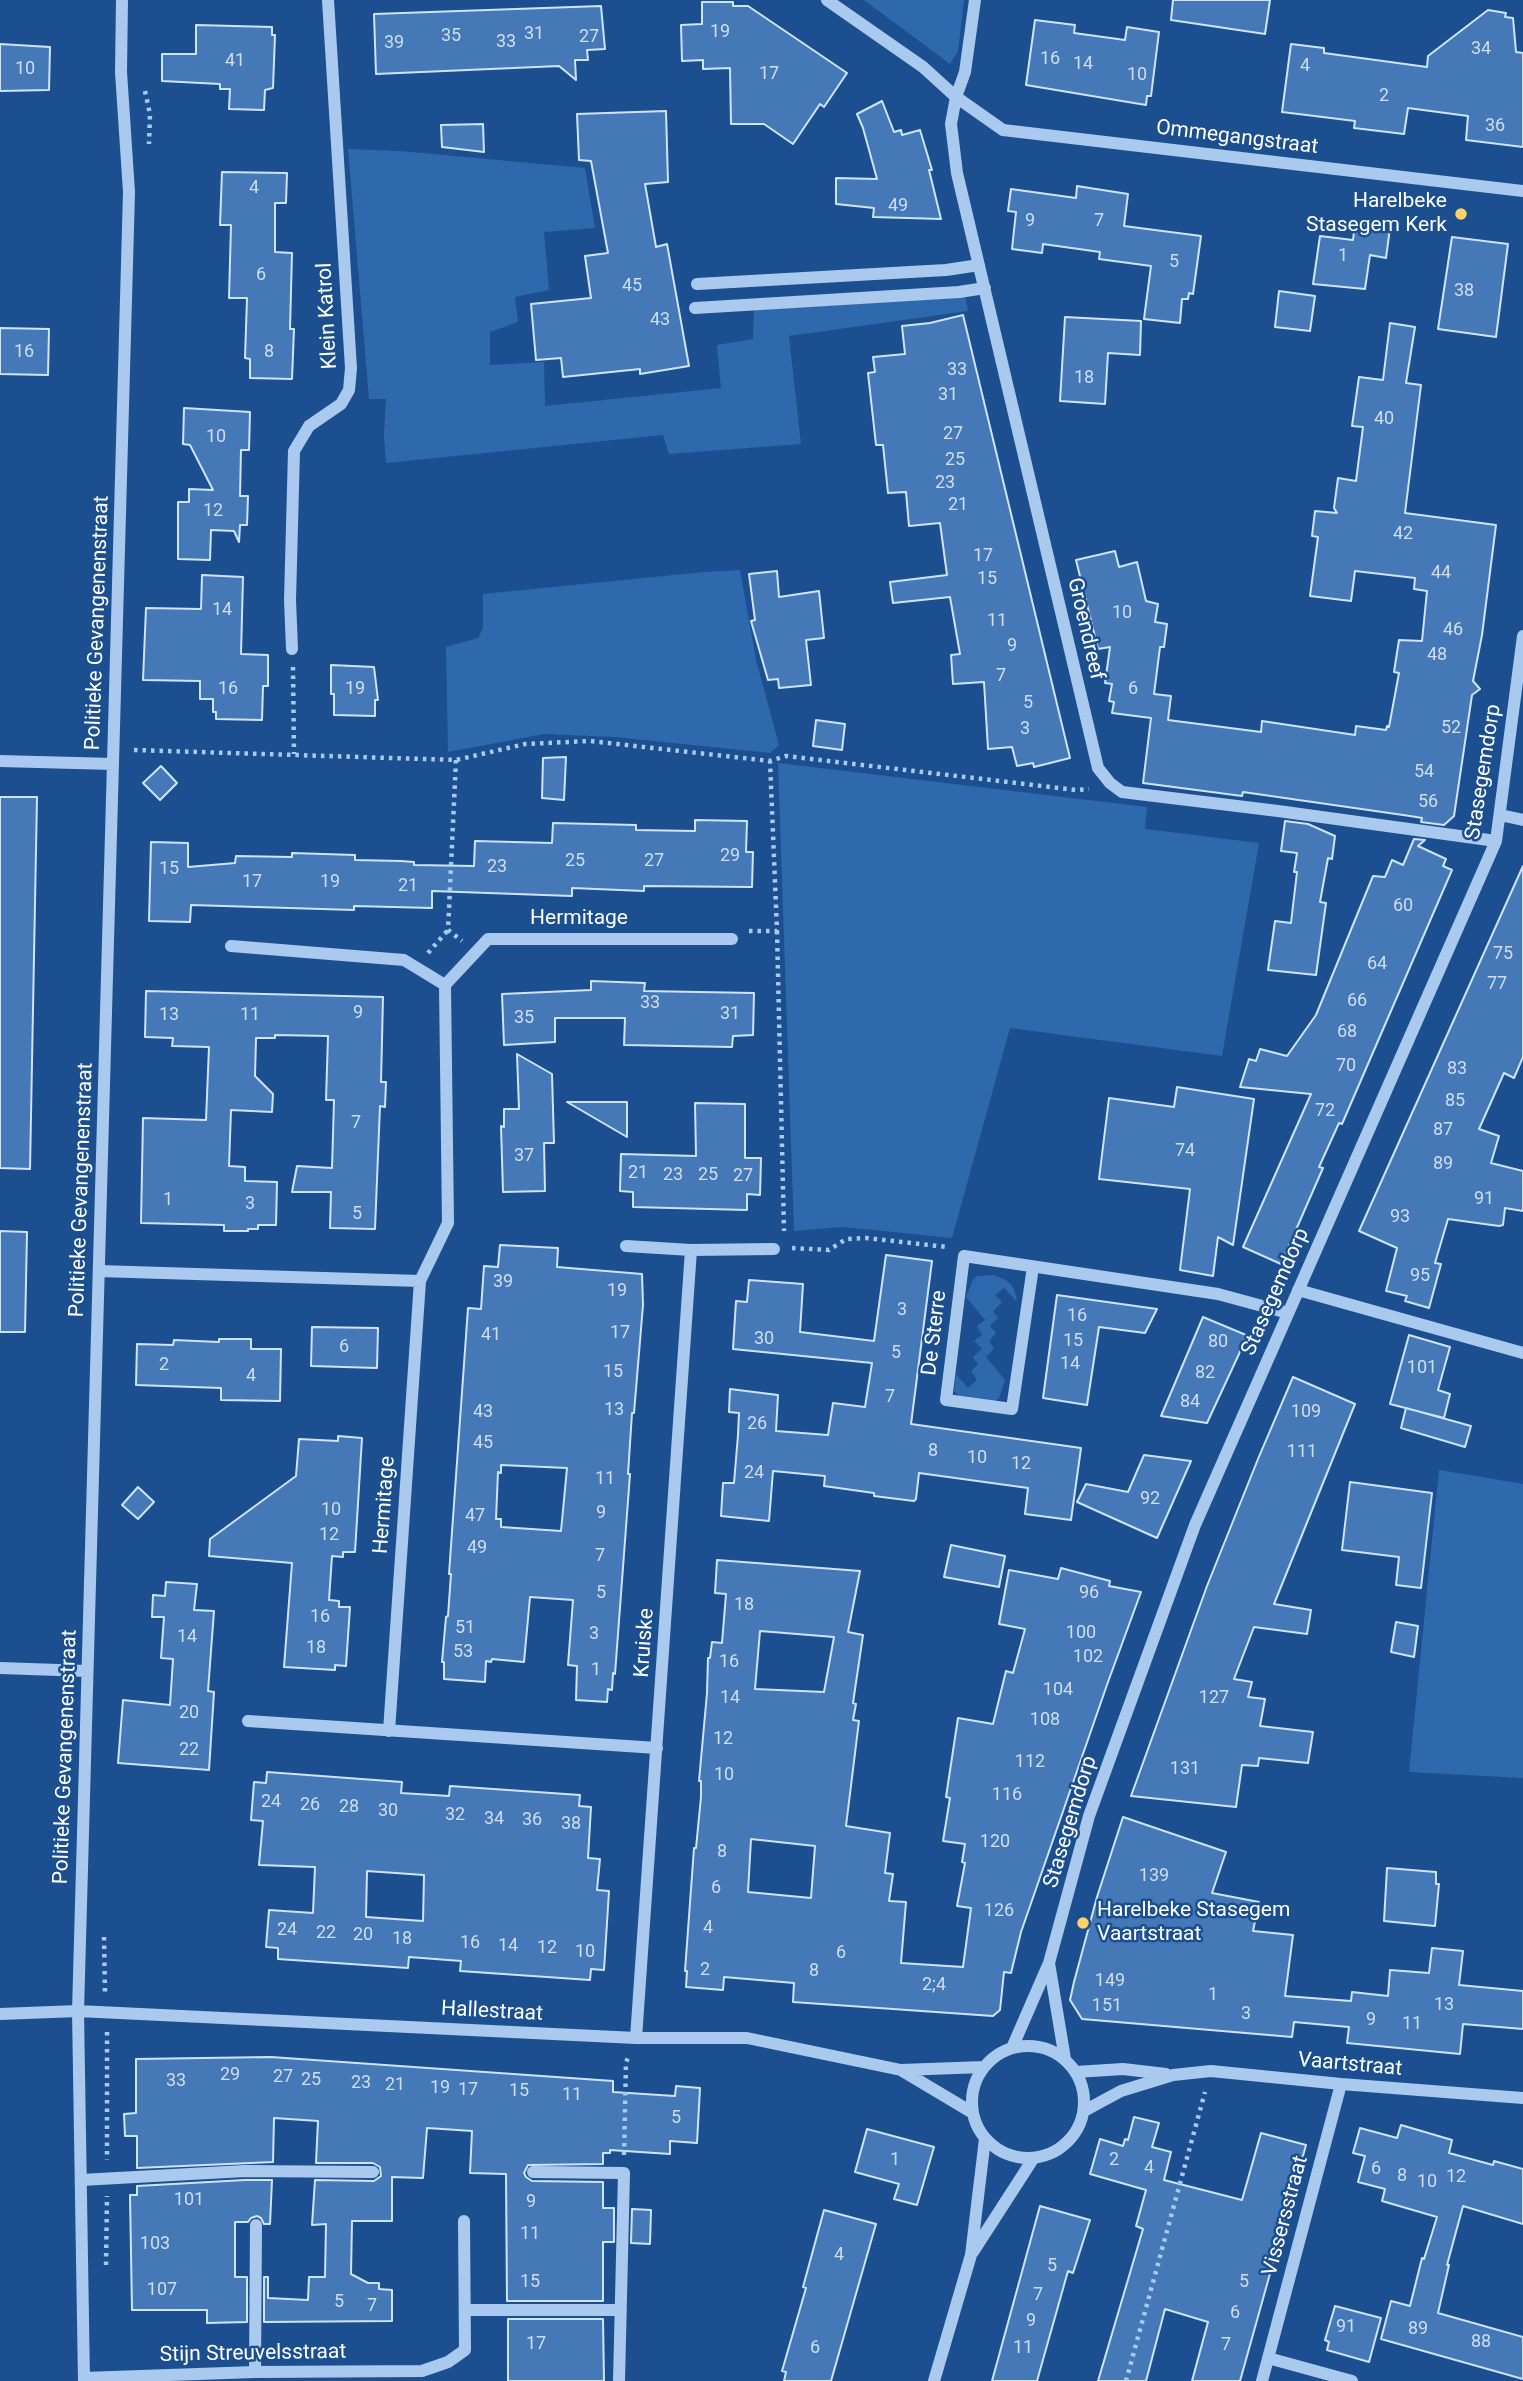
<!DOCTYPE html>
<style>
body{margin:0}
canvas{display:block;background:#1b4f8f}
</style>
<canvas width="1523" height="2381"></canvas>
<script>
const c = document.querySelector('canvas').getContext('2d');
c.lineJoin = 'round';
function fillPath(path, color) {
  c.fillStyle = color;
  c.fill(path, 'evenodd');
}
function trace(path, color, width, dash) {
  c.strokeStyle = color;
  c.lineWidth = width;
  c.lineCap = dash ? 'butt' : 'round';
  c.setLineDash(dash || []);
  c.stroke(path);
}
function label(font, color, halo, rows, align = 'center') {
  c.font = font + ' Roboto,sans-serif';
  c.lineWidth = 5;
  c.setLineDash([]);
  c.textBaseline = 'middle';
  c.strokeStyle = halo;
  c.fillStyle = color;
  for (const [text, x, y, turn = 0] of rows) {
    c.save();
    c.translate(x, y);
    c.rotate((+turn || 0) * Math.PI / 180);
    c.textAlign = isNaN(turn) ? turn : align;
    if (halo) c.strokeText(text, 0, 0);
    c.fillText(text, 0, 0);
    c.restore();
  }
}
const green = new Path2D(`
 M864,0H964L958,51L950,64Z
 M348,149L400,151L585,168L595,228L544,232L549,290L515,297L518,322L490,332V365L544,362L545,406L721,388L717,345L753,339L754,310L965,297L968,311L789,336L801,444L669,454L663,435L386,463L384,435L386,399H369Z
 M740,570L756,660L779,745L770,753L615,737L544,734L448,752L446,647L478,638L483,628V594L704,572Z
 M778,763L1147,807L1145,829L1259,843L1222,1056L1010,1028L952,1238L843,1227L794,1231Z
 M994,1275C1010,1281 1015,1285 1017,1302L1004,1288L995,1295L1002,1302L993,1311L998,1318L990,1326L996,1333L989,1341L994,1348L986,1357L1005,1380L999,1398L992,1403L961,1398L954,1391L956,1374L968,1388L977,1380L971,1371L978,1364L973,1357L982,1349L974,1341L982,1335L977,1326L985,1320L966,1297L973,1280L977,1276Z
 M1439,1470L1523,1484V1778L1409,1772Z`);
const building = new Path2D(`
 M1173,0H1270L1265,34L1171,20Z
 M702,2H733V6H748L847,73L824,107L820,104L793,144L764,124H731L730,68L703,69V60L682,61L681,25L702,24Z
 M601,6L605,49L587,50L588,60H575L576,80L559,66L376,74L374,14Z
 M1488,10L1506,13L1505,17L1513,18L1516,52L1523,53V147L1466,140L1468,116L1408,108L1404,134L1354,128L1355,121L1282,112L1291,44L1324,48V53L1427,67L1428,56Z
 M1035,20L1075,25L1074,33L1125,40L1127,27L1159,32L1151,96H1147L1146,105L1026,85Z
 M196,25L272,27V35H275L273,88L265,90L264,110L229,109L230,89H220V84L162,81V54H196Z
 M0,44L50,47L49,90L0,91Z
 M882,101L894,132L901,130L902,135L920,130L932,170H929L941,219L873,217L874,208L836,204V178L877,179L863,128L857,114Z
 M666,111L668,182L645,184L656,247L667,244L689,366L640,374V369L563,377L561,358L536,360L531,304L591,298L585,256L608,253L591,161L579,160L577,114Z
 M483,124L484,152L442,147L441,125Z
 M222,172L287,173L286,203H275V252L292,253L290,329H294L292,379L250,378V359L245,358L247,298H229L231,225H220Z
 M1077,186L1128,194L1124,226L1201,236L1193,294L1189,293L1188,299H1182L1180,323L1144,319L1151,266L1099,259L1100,252L1043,244L1042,253L1012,249L1016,212L1008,211L1011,189L1076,198Z
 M1355,223L1390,228L1386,258L1370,255L1365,289L1313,284L1320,236L1353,240Z
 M1452,237L1508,244L1496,337L1438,329Z
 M1279,291L1315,296L1310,331L1275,327Z
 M963,315L1070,758L1034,767L1033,763L1017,766L1012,747L988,749L984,682L953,684L951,655L960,654L950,597L893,603L890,582L947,575L940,523L909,526L906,492L888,493L883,445H876L868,373L875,372L873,357L905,354L902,326L930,323Z
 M1065,317L1141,321L1140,355L1108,353L1105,404L1060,401Z
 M1390,323L1415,327L1406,383L1421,385L1405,513L1496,525L1482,635L1473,681L1480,689L1472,695L1454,816L1444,825L1421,822L1422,818L1410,816L1243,792L1242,796L1143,783L1151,718L1112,713L1114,702L1109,701L1112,684L1105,683L1110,647L1098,649L1076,560L1115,551L1119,567L1137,562L1146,601L1158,604L1155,622L1167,624L1164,647H1160L1154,694L1171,696L1168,720L1261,732L1262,721L1355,735L1356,726L1386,730L1387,726L1389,727L1399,673L1394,672L1399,640L1422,641L1427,591L1414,589L1415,578L1355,571L1351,601L1310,596L1318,537L1312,536L1315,511L1337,513L1334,508L1338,478L1356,481L1363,427L1352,426L1359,377L1383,380Z
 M0,328L49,329L48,375L0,374Z
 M184,408L250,412L249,450H241L240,496H248L247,525H240L239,542L234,531L211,530L210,560L178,559V502H189V489L213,490L190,445L183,444Z
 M777,571L779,597L819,591L824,638L806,640L811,685L779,688L778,679L768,680L751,621L755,620L749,574Z
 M202,575L243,577L241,654L268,655V686H263L262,720L216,719V712H213V699H200V681L143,680L146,608L201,609Z
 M331,665L374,667L378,700H375V716L334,715V694H331Z
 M816,720L845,724L842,750L813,746Z
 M566,757L564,800L542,798L543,758Z
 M161,766L177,783L160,800L143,783Z
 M0,797H37L30,1169L0,1168Z
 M695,820L747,821L746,852H753L752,887L644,886V891L572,888V896L432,891V908L354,906V910L191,905L190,922L149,921L151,842L188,843V867L235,863L236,856L292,857V853L355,855V860L401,861L414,862V865L474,866L475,841L552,843L553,823L636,825V830L695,831Z
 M1285,821L1308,824L1335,836L1332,859L1328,858L1320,902L1326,903L1316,975L1268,970L1275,921L1291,923L1297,872H1294L1297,853L1281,851Z
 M1414,839L1425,840L1418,846L1446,859L1443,866L1452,870L1342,1124L1339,1123L1319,1167L1323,1168L1281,1264L1243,1247L1311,1094L1240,1087L1249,1059L1256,1061L1260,1049L1287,1056L1316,1015L1373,876L1385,877L1392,860L1403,865Z
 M1523,866V1057L1514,1078L1504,1073L1479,1129L1499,1136L1491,1163L1523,1171V1211L1505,1208L1503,1225L1499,1226L1448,1219L1435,1263L1441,1264L1429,1308L1405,1301L1407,1296L1386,1291L1397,1248L1359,1231Z
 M591,981L645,983L644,991L754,993L753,1035L733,1036L732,1047L624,1045L625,1018H555V1042L504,1045L502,994L591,990Z
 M146,991L383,997L381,1082H386L385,1107L380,1106L375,1229L330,1228L331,1192H292L297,1166L332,1168L334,1100H326L328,1036L275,1035V1038H256L255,1076L273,1094L272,1112L231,1110L229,1166L245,1167V1181L277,1182L276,1225H258V1229H248V1231H224V1225L141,1223L143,1118L206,1120L209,1047L172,1046L173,1038L145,1037Z
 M517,1054L552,1074L554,1143H544L545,1191L503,1192L501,1126L504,1127V1109H519Z
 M1177,1087L1254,1099L1233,1245L1218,1237L1213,1276L1180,1270L1190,1189L1099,1179L1109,1098L1174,1107Z
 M567,1102H627V1137Z
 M695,1103L745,1104V1158H761L760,1195L747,1194V1210L633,1207V1192L620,1191L621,1154L696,1156Z
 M0,1231L27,1232L25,1332H0Z
 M500,1245L558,1248L557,1267L642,1274L643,1305L634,1413H632L628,1474H630L615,1674L613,1673L612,1690L608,1689L607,1702L576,1700L577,1666L568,1665L573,1600L530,1597L524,1662L492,1659L491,1662L486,1661L485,1682L444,1679V1662H442L446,1617L448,1616L451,1574H449L468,1308L481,1309L484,1266L498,1267ZM501,1465L567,1468L561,1531L501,1527V1519H496L498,1472L501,1473Z
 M886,1255L932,1261L911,1424L1081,1448L1071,1520L1025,1514L1028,1488L919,1473L916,1499L914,1501L874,1496V1493L824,1486L825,1476L773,1471L769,1521L721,1516L723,1483H734L738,1435L739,1413L729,1412L730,1389L778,1395L776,1431L828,1435L833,1403L865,1407L872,1363L733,1349L736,1301L747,1302L749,1280L803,1284L800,1332L874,1341Z
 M1057,1295L1157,1309L1145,1333L1099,1327L1087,1405L1043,1398Z
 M1203,1317L1246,1335L1239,1354L1207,1423L1161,1416Z
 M312,1327L378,1328L377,1368L311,1366Z
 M1409,1335L1450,1347L1438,1390L1450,1394L1444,1418L1390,1404Z
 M219,1339H251V1349H281L280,1401L221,1400V1388L136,1385L137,1344L173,1345L174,1340L219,1342Z
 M1293,1377L1355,1404L1274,1604L1311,1610L1307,1634L1254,1627L1234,1679L1252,1682L1248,1697L1265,1699L1260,1726L1313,1732L1308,1763L1259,1758L1258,1766L1242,1765L1236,1807L1131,1796L1207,1586L1258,1459Z
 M1406,1408L1471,1426L1465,1447L1401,1428Z
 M338,1436L362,1438L355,1552H343V1557L332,1556L329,1600L339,1601V1607H350L346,1666L335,1665V1670L284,1667L292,1563L209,1556L210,1539L296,1476L299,1439L338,1441Z
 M1144,1455L1191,1461L1157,1538L1077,1502L1086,1484L1128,1492Z
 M1350,1482L1432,1493L1421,1588L1396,1585L1399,1557L1342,1550Z
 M138,1487L154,1502L138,1519L122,1505Z
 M951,1545L1005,1556L999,1587L944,1577Z
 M717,1560L860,1571L848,1632L863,1635L853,1703L856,1704L853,1720L859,1721L846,1826L890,1833L885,1873L893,1874L889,1901L906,1902L901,1963L963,1967L971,1908L957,1906L965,1863L962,1862L965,1844L943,1841L950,1798L946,1797L958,1718L993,1724L1006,1671L1013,1673L1025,1629L999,1624L1009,1570L1058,1579L1061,1568L1110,1581L1109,1586L1141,1592L1108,1682L1021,1932L1011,1973L1004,1972L1000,2010L993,2016L793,2002L794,1983L724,1977L723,1990L686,1987L687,1971H685L694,1848H696L701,1797V1781H699L707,1693L708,1658H710L712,1642L722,1643L726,1594L715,1593ZM760,1631L834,1637L824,1692L755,1689ZM751,1839L815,1846L811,1898L748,1892Z
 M166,1582L197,1584L194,1610L214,1611L208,1691L214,1692L209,1770L118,1763L123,1700L170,1705L173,1659L161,1658L164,1617H152L153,1595L165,1596Z
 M1396,1622L1418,1626L1414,1657L1391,1652Z
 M267,1772L402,1782L401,1793L449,1796L450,1786L580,1795L579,1806L591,1807L588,1858L600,1859L597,1890L609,1891L604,1970L591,1969L590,1980L460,1971L461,1961L409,1957L408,1968L278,1959V1948L266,1947L269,1910L313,1913L315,1867L259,1865L263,1821L251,1820L254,1782L266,1783ZM367,1871L424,1875L423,1921L366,1917Z
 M1123,1817L1226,1852L1212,1893L1259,1902L1253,1931L1293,1935L1285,1996L1351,2001L1352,1992L1388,1996L1390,1970L1429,1973L1432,1948L1463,1951L1459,1985L1523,1991V2029L1463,2024L1460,2054L1347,2043L1349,2027L1294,2022L1292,2037L1082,2019L1070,2000L1074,1982L1097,1897Z
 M1387,1868L1436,1872V1884H1439L1435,1926L1384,1921Z
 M271,2057L613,2081V2092L675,2096L676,2086L700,2088L697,2143L670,2141V2154L610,2150V2153H603V2164L528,2165L524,2173L526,2177L532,2181L603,2182V2208H614V2242H603V2301H507L506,2174L470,2173L472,2131L427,2128L423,2178L392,2177V2221H352L351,2274L368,2283H379V2289L392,2290V2321L264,2322V2277H268V2298L308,2300L309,2277H325L326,2224L312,2225L315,2180L374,2181L381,2176L380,2167L373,2163H316L318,2121L274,2118L273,2162L137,2168V2136H125L124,2114L136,2113V2059Z
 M1134,2117L1159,2123L1152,2147L1171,2152L1164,2180L1242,2200L1261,2133L1306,2145L1240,2381H1192L1208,2322L1165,2309L1146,2381H1098L1143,2229L1136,2226L1146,2190L1090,2174L1100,2139L1123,2146L1125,2139L1128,2140Z
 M1401,2125L1452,2140L1449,2153L1493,2165L1494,2161L1523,2169V2224L1463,2206L1447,2265H1449L1438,2313L1523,2337V2379L1381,2339L1391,2301L1410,2306L1422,2258L1424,2259L1437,2217L1382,2201L1385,2189L1358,2182L1365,2156L1353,2153L1360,2128L1397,2138Z
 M867,2129L934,2147L917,2205L894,2199L899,2184L855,2172Z
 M245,2180H272L270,2224H264L261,2218L257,2216L251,2218L248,2222H235V2277H247V2322L207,2323V2310H132L130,2195H137V2186Z
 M1040,2206L1090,2220L1073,2273L1068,2271L1037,2381H992Z
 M632,2209L651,2210L650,2244L631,2243Z
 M824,2210L876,2224L831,2381H784L786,2372L782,2371L806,2288L803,2287Z
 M1335,2306L1381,2318L1369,2362L1327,2350L1329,2342L1325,2340Z
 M508,2319H603L604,2381H508Z`);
const path = new Path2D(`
 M145,91L150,114L149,144
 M293,667L294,754
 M134,750L456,760L525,744L590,741L770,761L786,756L1076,790L1089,789
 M456,760L448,930L462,941
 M749,931H777L770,761
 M777,931L784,1231
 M428,953L448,930
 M792,1248L829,1250L846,1239L866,1238L947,1247
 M104,1937L105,1992
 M107,2032V2160
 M624,2155L626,2062L629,2056
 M106,2265L107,2196
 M1126,2381L1205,2092`);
const minor = new Path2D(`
 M827,0L923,67L956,97L1003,130L1523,191
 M975,0L965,72L956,97L951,124L957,173L1098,768L1110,783L1122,792L1278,811L1496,841
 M697,284L946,270L979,265
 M695,308L959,292L985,288
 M292,649L290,600L294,451L309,426L341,404L349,390L351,368L328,0
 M0,761L113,764
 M1500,815L1523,820
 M231,946L404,960L445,985
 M626,1246L691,1250L774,1249
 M1033,1267L1012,1409L946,1400L964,1256L1218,1294L1288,1313
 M99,1271L420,1281
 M1298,1290L1523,1353
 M0,1668L87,1671
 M248,1721L657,1748
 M389,1731L420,1281L448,1223L445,985L488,939H732
 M1049,1963L1065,2059
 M0,2014L78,2011L636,2038H747L901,2070L984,2067
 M636,2038L691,1250
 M972 2102a56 56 0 1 1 112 0a56 56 0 1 1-112 0Z
 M1012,2048L1049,1963L1089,1816L1195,1525L1496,841L1523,636
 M901,2070L973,2113
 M1076,2072L1123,2069L1166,2074
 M1084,2111L1121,2091L1173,2075L1211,2071L1341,2084L1523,2098
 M533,2172L624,2173L619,2381
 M81,2180L245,2171L373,2172
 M973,2252L1033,2159
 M465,2310H619
 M1268,2358L1352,2381
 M255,2372L256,2225
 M84,2378L255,2372L422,2371L448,2362L465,2350L464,2221
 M84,2381L78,2011L129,192L121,72L122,0
 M934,2381L971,2255L985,2139
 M1262,2381L1341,2084`);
const markers = [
 [1461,214,7,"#ffd166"],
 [1083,1923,7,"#ffd166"]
];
const numberNames = [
 ["19",720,32],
 ["31",534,34],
 ["35",451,36],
 ["27",589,37],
 ["33",506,42],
 ["39",394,43],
 ["34",1481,49],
 ["16",1050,59],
 ["41",235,61],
 ["14",1083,64],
 ["4",1305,66],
 ["10",25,69],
 ["17",769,74],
 ["10",1137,75],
 ["2",1384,96],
 ["36",1495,126],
 ["4",254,188],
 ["49",898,206],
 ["9",1030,221],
 ["7",1099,221],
 ["1",1343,256],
 ["5",1174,262],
 ["6",261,275],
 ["45",632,286],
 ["38",1464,291],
 ["43",660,320],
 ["16",24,352],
 ["8",269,352],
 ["33",957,370],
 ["18",1084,378],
 ["31",948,395],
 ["40",1384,419],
 ["27",953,434],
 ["10",216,437],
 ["25",955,460],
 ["23",945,483],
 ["21",958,505],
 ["12",213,511],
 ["42",1403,534],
 ["17",983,556],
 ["44",1441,573],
 ["15",987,579],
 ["14",222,610],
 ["10",1122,613],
 ["11",997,621],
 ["46",1453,630],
 ["9",1012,646],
 ["48",1437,655],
 ["7",1001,676],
 ["16",228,689],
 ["19",355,689],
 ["6",1133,689],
 ["5",1028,703],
 ["52",1451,728],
 ["3",1025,729],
 ["54",1424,772],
 ["56",1428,802],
 ["29",730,856],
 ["25",575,861],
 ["27",654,861],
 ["23",497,867],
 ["15",169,869],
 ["17",252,882],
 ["19",330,882],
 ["21",408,886],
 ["60",1403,906],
 ["75",1503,954],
 ["64",1377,964],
 ["77",1497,984],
 ["66",1357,1001],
 ["33",650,1003],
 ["9",358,1013],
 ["31",730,1014],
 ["13",169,1015],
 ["11",250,1015],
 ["35",524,1018],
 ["68",1347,1032],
 ["70",1346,1066],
 ["83",1457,1069],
 ["85",1455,1101],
 ["72",1325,1111],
 ["7",356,1123],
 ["87",1443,1130],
 ["74",1185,1151],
 ["37",524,1156],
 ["89",1443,1164],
 ["21",638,1173],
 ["23",673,1175],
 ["25",708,1175],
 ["27",743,1176],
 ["91",1484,1199],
 ["1",168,1200],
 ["3",250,1204],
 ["5",357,1214],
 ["93",1400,1217],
 ["95",1420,1276],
 ["39",503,1282],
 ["19",617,1291],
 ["3",902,1310],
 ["16",1077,1316],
 ["17",620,1333],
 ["41",491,1335],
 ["30",764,1339],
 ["15",1073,1341],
 ["80",1218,1342],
 ["6",344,1347],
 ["5",896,1353],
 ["14",1070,1364],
 ["2",164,1365],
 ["101",1422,1368],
 ["15",613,1372],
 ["82",1205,1373],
 ["4",251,1376],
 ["7",890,1397],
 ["84",1190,1402],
 ["13",614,1410],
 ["43",483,1412],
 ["109",1306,1412],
 ["26",757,1424],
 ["45",483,1443],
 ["8",933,1451],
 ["111",1302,1452],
 ["10",977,1458],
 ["12",1021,1464],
 ["24",754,1473],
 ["11",605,1479],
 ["92",1150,1499],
 ["10",331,1510],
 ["9",601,1513],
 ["47",475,1516],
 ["12",329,1535],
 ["49",477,1548],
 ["7",600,1556],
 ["5",601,1593],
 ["96",1089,1593],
 ["18",744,1605],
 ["16",320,1617],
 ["51",465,1628],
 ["100",1081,1633],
 ["3",594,1634],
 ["14",187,1637],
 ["18",316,1648],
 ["53",463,1652],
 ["102",1088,1657],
 ["16",729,1662],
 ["1",596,1670],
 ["104",1058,1690],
 ["14",730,1698],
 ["127",1214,1698],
 ["20",189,1713],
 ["108",1045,1720],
 ["12",723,1739],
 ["22",189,1750],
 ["112",1030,1762],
 ["131",1185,1769],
 ["10",724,1775],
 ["116",1007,1795],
 ["24",271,1802],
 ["26",310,1805],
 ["28",349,1807],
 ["30",388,1811],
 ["32",455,1815],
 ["34",494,1819],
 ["36",532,1820],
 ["38",571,1824],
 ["120",995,1842],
 ["8",722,1852],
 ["139",1154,1876],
 ["6",716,1888],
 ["126",999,1911],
 ["4",708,1928],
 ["24",287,1930],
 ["22",326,1933],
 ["20",363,1935],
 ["18",402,1939],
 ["16",470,1943],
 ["14",508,1946],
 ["12",547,1948],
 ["10",585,1952],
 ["6",841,1953],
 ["2",705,1970],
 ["8",814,1971],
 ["149",1110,1981],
 ["2;4",934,1985],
 ["1",1213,1995],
 ["13",1444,2005],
 ["151",1107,2006],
 ["3",1246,2014],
 ["9",1371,2020],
 ["11",1412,2024],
 ["29",230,2075],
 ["27",283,2077],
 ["25",311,2080],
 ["33",176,2081],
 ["23",361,2083],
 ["21",395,2085],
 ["19",440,2088],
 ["17",468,2090],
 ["15",519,2091],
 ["11",572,2095],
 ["5",676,2118],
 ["1",895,2160],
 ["2",1114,2160],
 ["4",1149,2168],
 ["6",1376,2169],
 ["8",1402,2176],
 ["12",1456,2177],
 ["10",1427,2182],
 ["101",189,2200],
 ["9",531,2202],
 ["11",530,2234],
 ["103",155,2244],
 ["4",839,2255],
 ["5",1052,2266],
 ["15",530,2282],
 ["5",1244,2282],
 ["107",162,2290],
 ["7",1038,2295],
 ["5",339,2302],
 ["7",372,2306],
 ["6",1235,2313],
 ["9",1031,2321],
 ["91",1346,2327],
 ["89",1418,2329],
 ["88",1481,2342],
 ["17",536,2344],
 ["7",1226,2345],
 ["6",815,2348],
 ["11",1023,2348]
];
const streetNames = [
 ["Ommegangstraat",1237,138,7],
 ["Klein Katrol",328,316,-93],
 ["Politieke Gevangenenstraat",98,623,-88],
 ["Groendreef",1085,629,77],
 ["Stasegemdorp",1484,772,-81],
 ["Hermitage",579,919],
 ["Politieke Gevangenenstraat",82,1190,-88],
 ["Stasegemdorp",1276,1292,-66],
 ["De Sterre",935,1333,-83],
 ["Hermitage",385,1505,-86],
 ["Kruiske",645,1643,-86],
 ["Politieke Gevangenenstraat",66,1757,-88],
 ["Stasegemdorp",1071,1822,-73],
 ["Hallestraat",492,2012,3],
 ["Vaartstraat",1350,2065,5],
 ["Vissersstraat",1286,2216,-75],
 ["Stijn Streuvelsstraat",253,2354,-1]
];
const poiNames = [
 ["Harelbeke",1447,202],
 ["Stasegem Kerk",1447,226],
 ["Harelbeke Stasegem",1097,1911,"left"],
 ["Vaartstraat",1097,1935,"left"]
];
fillPath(green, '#2e69ad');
fillPath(building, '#4478b7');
trace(building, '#cfe3fa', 2);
trace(path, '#a9c9ee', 4.5, [3.5, 5]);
trace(minor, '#a9c9ee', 12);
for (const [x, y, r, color] of markers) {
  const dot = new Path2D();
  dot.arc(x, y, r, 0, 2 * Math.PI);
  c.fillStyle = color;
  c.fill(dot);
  trace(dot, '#1b4f8f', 2.5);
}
label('18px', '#d0dded', null, numberNames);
label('21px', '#fff', '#1b4f8f', streetNames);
label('21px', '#fff', '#1b4f8f', poiNames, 'right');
</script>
